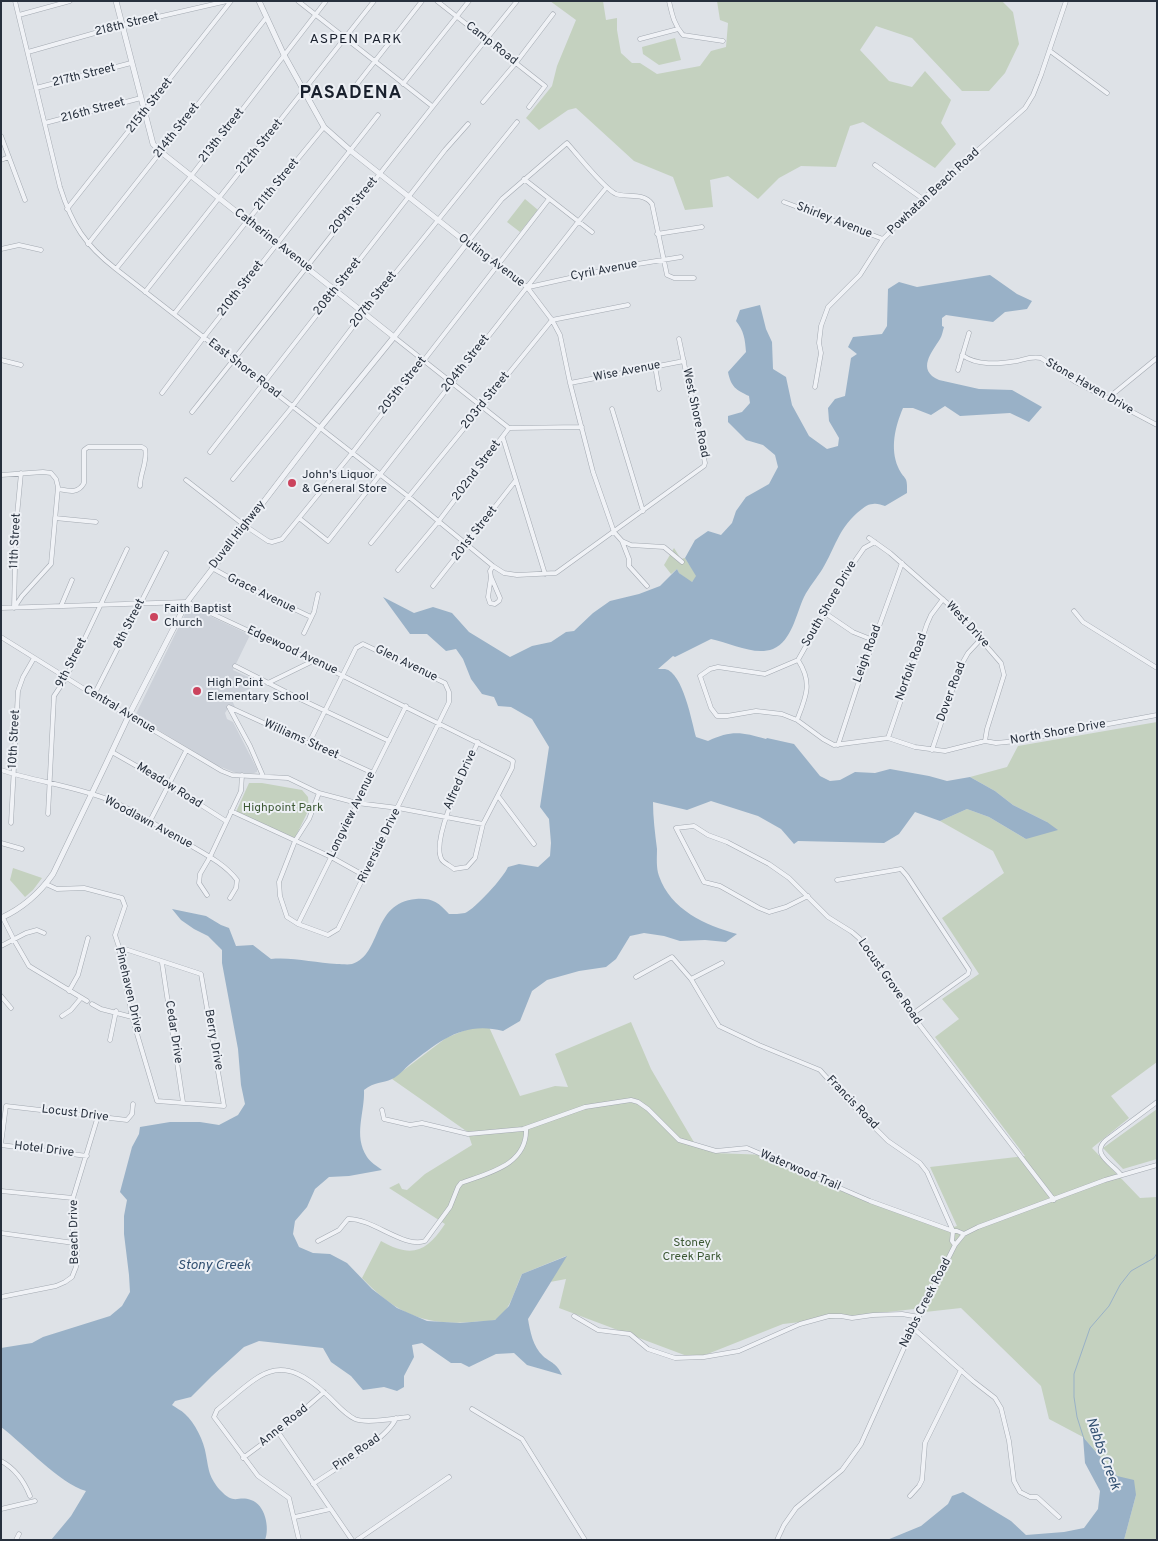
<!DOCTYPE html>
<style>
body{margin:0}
#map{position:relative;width:1158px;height:1541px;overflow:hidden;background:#dee2e7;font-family:Overpass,sans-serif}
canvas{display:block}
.frame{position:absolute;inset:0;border:2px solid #27303d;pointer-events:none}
</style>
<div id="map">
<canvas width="1158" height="1541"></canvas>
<div class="frame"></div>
</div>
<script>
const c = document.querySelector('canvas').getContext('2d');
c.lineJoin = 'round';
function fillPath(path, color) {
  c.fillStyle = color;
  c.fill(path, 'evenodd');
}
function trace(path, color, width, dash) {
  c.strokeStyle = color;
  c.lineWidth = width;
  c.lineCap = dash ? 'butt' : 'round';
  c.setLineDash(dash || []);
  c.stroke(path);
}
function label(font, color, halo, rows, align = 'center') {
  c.font = font + ' Overpass,sans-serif';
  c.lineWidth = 4;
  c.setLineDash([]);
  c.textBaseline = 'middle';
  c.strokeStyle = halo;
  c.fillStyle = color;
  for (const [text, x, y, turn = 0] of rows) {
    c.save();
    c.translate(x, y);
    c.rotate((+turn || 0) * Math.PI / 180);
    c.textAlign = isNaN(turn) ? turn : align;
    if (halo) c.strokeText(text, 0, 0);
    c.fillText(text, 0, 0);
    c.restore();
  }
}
const built = new Path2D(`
 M191,607L250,635L233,670L261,683L231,698L235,707H229L225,713L227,719L233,722L257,769V772L254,773H236L216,765L137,717L136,714L188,608Z`);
const green = new Path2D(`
 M550,1H603L606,20L617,18V30L621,53L632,63H640L657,74L700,66L711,51L726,47L728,23L720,20L717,1H1002L1013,12L1019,44L1005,73L989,91H962L912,38L876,26L860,50L889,81L912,87L925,71L951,100L941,123L956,144L935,168L863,122L850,126L836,167L801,166L779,178L758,199L728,176L710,180L713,207L685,210L673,177L634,161L576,108L568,110L539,130L526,118L552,86L557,66L576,20Z
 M675,38L681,60L659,65L643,54L642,47Z
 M525,199L538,210L520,232L507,222Z
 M674,548L681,559L685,558L697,576L691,583L679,573L677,569L671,574L664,565Z
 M1157,722V1062L1111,1096L1129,1118L1092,1148L1140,1198L1157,1197V1540H1124L1136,1495L1117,1476L1083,1437L1049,1419L1041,1386L961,1308L925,1312L914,1309L783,1324L695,1359L559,1308L566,1279L550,1282L566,1256L522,1274C515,1288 510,1313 495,1320C489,1322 478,1321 472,1322C424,1326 395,1313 362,1278L381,1241C411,1258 426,1253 445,1224L389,1188L399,1183L402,1189L407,1190L425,1174L472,1145L469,1136L472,1135L392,1079L446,1038L470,1028L489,1027L520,1096L555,1086L568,1087L555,1054L631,1022L651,1069L695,1144L714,1153L768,1155L862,1197L950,1228L957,1226L930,1167L1025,1156L935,1037L959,1019L942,999L979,974L942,918L1004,873L993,851L940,821L967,809L989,817L1026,839L1047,822L1013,805L995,791L970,777L1007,767L1018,746Z
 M249,783H262L302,790L308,797L309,809L294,840L236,812Z
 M13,868L42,878L33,890L25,897L10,880Z
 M1157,1109V1159L1123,1169L1103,1148Z`);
const water = new Path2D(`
 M990,275L1017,294L1032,301L1027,309L1005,312L993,322L946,315L942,318V326L944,327C943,330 942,336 940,339C932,352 916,370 939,380L979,389L1012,390L1042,407L1029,422L1010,413L960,416L945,406L931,415L913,408H903C895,427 890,448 898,467C904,481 908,474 907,493L885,506C881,505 877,503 873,504C867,504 862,509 857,513C838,530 835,548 823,568C817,578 809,587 804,597C796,614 792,641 773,649C754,656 731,643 711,639L675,657L673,656L658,669C660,669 663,669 665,669C683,672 692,723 696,737L708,741C731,730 742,732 766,739L767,738L794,744L820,776L830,781L840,780L855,772L875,773L890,769L929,776L947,781L970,777L995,791L1013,805L1047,822L1058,830L1026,839L989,817L967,809L940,821L915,812L899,834L884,843L798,841L794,844L781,829L758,816L711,801L687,810L653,802C653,818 655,833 657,849C657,857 656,868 659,876C671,910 705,925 737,934L726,942L705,940L680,941L664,936L644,933L630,936L616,959L606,967L579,971L547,980L532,991L520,1021L503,1031C463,1021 440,1041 410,1064C404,1069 399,1076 392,1079C382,1084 375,1081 364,1090C365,1113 353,1135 367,1157C370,1162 377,1166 382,1170L349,1176L329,1177L315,1189L307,1207L295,1221L293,1234L299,1247L313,1253L330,1254L347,1263L372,1289L397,1308L427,1321L460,1323L495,1320L509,1306L522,1274L567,1256L528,1319C530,1331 533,1347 543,1356C552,1364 556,1362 562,1375L527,1365L514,1353L496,1354L469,1367L461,1363H451L422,1343L412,1345L414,1357L404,1376V1387L397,1391L384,1387L363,1390L351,1376L331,1362L323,1348L259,1341L244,1347L212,1376L191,1397L175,1401L172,1405C176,1408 181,1410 185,1414C195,1423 204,1441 206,1455C209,1471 209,1477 220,1490C235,1506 237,1495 251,1500C265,1504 270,1528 265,1540H51L71,1516L86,1491C59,1483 25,1445 1,1427V1348L32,1343L43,1337L110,1316L122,1306L130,1292L129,1275L124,1234V1216L127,1200L120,1192L132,1147L139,1134L140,1127L170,1122H200L219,1125L238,1115L245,1104L241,1085L238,1049L222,963V950L208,936L194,929L181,920L172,909L206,916L221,925L229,928L236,946L253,945L271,959C293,957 315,963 337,964C341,964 348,965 352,964C383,954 371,903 416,899C432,898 438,902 449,914C454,914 460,914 465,913C475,909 504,877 508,867L519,864L538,867L550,856L551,843L549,819L540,807L549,747L532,719L511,707L498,706L494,697L482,694L471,679L463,659L456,649L446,651L427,634H410L383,597L414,613L433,607L452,613L469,632L510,657L532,646L551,642L566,632L574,631L593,613L610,601L639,594L660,586L677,569L679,573L692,582L696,576L685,558L695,540L708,531L721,535L732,523L736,511L746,497L769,484L778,467L775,455L763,445L746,440L728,422V416L742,412L750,403L749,396C736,390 731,387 728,372L746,352C745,339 744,331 736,321L740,310L760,305L766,329L772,342L773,369L786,377L792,405L809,436L827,449L838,446L839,438L829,421L828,408L835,399L845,396L851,358L857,354L848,347L853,337L882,334L887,326L888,289L899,282L917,287Z
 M1083,1437L1117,1476L1134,1480L1136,1495L1124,1540H887L921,1526L948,1504L952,1496L963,1492L1011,1521L1026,1535L1064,1532L1084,1528L1098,1509L1100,1491L1085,1463Z`);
const stream = new Path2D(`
 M1084,1439L1077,1417L1074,1397V1374L1090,1328L1109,1306L1120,1285L1131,1271L1154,1258L1157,1253`);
const minor = new Path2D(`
 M15,1L60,187C72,225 85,245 116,269L409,497L493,566L504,573L517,575L556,573L704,466L705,463L679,339
 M298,1L432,106
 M437,1L545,86L529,107
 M669,1C672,14 674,25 683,35L723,41
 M19,15L70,1
 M640,39L678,29
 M1050,51L1107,93
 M28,52L123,25L227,1
 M403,84L469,1
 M36,88L131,63
 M350,93L422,1
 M483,102L515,64L553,14
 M45,123L141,98
 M1,136L25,200
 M1,160L9,157
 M875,165L923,199
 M524,179L592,232
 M784,202L883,239
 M67,209L231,1
 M657,234L702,227
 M88,244L266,18
 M1,249L19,245L41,250
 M116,269L191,176L326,1
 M529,287L619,267L681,257
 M145,292L374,1
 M174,314L247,221L324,127
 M394,337L509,428
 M962,355C977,366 999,364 1017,361C1025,359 1032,356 1041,358L1074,381L1157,425
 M1,360L21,365
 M655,366L659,389
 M958,370L969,333
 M570,383L684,361
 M815,387L821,353L819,343L821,326L828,307L860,275L883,239L923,199L1025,108L1033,95L1041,75L1066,1
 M162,393L204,337L378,115
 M1107,399L1157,358
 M612,409L643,511
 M192,412C301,276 407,137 517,1
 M503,438L545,574
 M210,452L445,150L468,124
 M1,475L43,472L51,473L56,479L58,487L51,564L22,596L14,608
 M233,479L292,407L364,312L517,122
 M186,480L244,525L268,541L272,542L282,539L352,453L549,199
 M58,489C69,491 78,494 84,483V450L88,447H142L145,449C148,461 140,473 140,486
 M55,518L96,522
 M299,518L328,541L578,222L606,188
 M869,538L890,553L955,610L1001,663L1004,675L987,729L985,741
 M622,541L629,559V566L647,586
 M875,542L864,548L850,568L798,660L765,674L718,667L710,669L700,676L711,708L717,716H727L756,711L782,714L797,720L823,739L834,745L888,738L915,747L945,751L985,741L996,743L1017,741L1157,715
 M371,543L552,320L628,305
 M682,562L664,547L631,545L622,541L614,532L593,472L570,383L560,335L552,320L527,287L467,243L502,199L567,143C577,154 604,189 616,194C627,198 644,192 652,204L667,275L674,278H694
 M212,568L239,583L311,617
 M398,570L438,522L509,428L582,427
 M491,577L500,598L499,601L495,604L490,603L488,597L491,577L490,571L493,566
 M433,586L516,480
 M61,606L72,580
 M1,608L187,602L313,661L508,758L513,761L512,768L483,824L475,858L467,867L454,869C451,866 444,863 442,860C429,840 469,763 478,742
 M14,608L16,526L21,473
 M1074,611L1083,622L1157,668
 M825,613L853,632L873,640
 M304,633L314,612L318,594
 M1,637L94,695L222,771L232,775L288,778L319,793L357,803L398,808L483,824
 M235,666L298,698L389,741
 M268,683L313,661
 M94,695L166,553
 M229,707L373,773
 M230,709L250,746L263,776
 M797,720C806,697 813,683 798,660
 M888,738L927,624L931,615L943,599
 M309,743L356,648L363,644L445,683L449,692V702L338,929L328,935L298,924L287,917L280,896L279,882L295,841L309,819L319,793
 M838,745L857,687L902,563
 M932,750L960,667L968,653L981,639
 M112,752L168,784L226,821
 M1,770C37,782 76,786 112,801C138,812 164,830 188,844C205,854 225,864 237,880L236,888L230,898
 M498,796L534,844
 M231,811L331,857L365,876
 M48,814L54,696L66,678L127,549
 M150,821L186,751
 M11,823L18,691L23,677L34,658
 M1,843L22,849
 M837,880L901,869L907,876L969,970L968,974L911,1015
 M46,884L57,889L84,888L122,898L125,906L115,935L119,947L132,1017L157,1101L224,1106L201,974L119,947
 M207,895L199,883L200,874L210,857L241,791L242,775
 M808,896L786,907L769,912L759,908L720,886L704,882L676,828L694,826L708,835L727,842L769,864L789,878L828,917L852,932L859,938L915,1019L1054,1200
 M3,918L14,940L29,966L87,1001
 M298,924L406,706
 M1,946L26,933L37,930L44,933
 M162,963L183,1102
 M636,977L672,957L691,979L719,1026L759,1045L820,1070L844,1097L888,1141L920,1163L927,1172L953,1231H957L964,1234
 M691,979L722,963
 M69,991L78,975L88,938
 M1,996L11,1008
 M92,1004L101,1009L132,1017
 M62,1016L71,1010L81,998
 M110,1040L116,1011
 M382,1110L384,1119L410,1125L422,1123L468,1134L523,1129L585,1107L631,1100L638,1102L648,1109L679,1140L716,1151L747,1148L870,1201L953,1231L952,1241L955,1245
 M1,1144L6,1106L127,1120L132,1114L133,1104
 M1,1145L87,1156
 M1121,1175C1113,1164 1090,1154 1106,1140L1157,1102
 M1,1191L73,1198
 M1,1233L74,1243
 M318,1241L339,1230L348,1219C372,1218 405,1249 425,1241L450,1207L458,1187L461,1183C488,1173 528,1165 526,1128
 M1,1297L56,1286L65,1282L72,1277L76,1267L77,1251L72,1227L73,1198L98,1116
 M574,1316L598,1330L630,1334L648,1349L675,1358L704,1357L739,1351L800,1324L829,1316H841L852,1318L873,1315L902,1314L919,1317
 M913,1328L973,1381L995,1398L1001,1408L1009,1441L1014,1481L1020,1492L1030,1497H1037L1059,1517
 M472,1409L522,1439L585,1540
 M278,1432L352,1540
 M243,1458L278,1432L324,1392
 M1,1461C16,1469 24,1481 30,1496
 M313,1484C333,1470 388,1439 396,1418
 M910,1496L919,1486L922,1480L925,1443L961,1370
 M1,1509L35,1501
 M295,1517L330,1509
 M16,1540L19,1534
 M299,1540L289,1498L258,1476L214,1417L217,1410C260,1375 277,1349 326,1394C335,1402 344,1414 355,1419C367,1424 395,1418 408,1417
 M357,1540L449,1477
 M777,1540L784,1525L796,1508L842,1470L861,1444L913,1328L955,1245L964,1234L978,1227L1105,1180L1157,1165`);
const tertiary = new Path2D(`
 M116,1L153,144L161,152L394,337
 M1,918C23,908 39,894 53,874L106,764L129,715L187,602L320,428L394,337L467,243L351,151L324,127L284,55L259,1`);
const markers = [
 [292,483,5,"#cb435d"],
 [154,617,5,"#cb435d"],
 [197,691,5,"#cb435d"]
];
const streetNames = [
 ["218th Street",127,25,-14],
 ["Camp Road",491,44,38],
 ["217th Street",84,76,-14],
 ["215th Street",150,106,-52],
 ["216th Street",93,111,-15],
 ["214th Street",177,131,-52],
 ["213th Street",222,136,-52],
 ["212th Street",260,147,-51],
 ["211th Street",277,185,-51],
 ["Powhatan Beach Road",934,192,-43],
 ["209th Street",354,206,-51],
 ["Shirley Avenue",834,221,21],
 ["Catherine Avenue",273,241,38],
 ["Outing Avenue",491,261,37],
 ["Cyril Avenue",604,271,-11],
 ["208th Street",338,287,-52],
 ["210th Street",241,289,-52],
 ["207th Street",374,300,-52],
 ["204th Street",466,364,-52],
 ["East Shore Road",244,369,38],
 ["Wise Avenue",627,372,-11],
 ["205th Street",403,386,-52],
 ["Stone Haven Drive",1089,387,30],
 ["203rd Street",486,401,-51],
 ["West Shore Road",695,413,78],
 ["202nd Street",477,471,-53],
 ["201st Street",475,534,-52],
 ["Duvall Highway",238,535,-52],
 ["11th Street",16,541,-87],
 ["Grace Avenue",261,594,26],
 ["South Shore Drive",830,604,-60],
 ["8th Street",130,624,-63],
 ["West Drive",967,625,47],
 ["Edgewood Avenue",292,651,25],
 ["Leigh Road",868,654,-70],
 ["9th Street",72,663,-63],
 ["Glen Avenue",406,664,26],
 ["Norfolk Road",912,667,-70],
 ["Dover Road",952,692,-70],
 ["Central Avenue",119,710,31],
 ["North Shore Drive",1058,733,-10],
 ["10th Street",15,739,-87],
 ["Williams Street",301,740,24],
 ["Alfred Drive",461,780,-66],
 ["Meadow Road",169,786,32],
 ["Longview Avenue",352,815,-64],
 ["Woodlawn Avenue",148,823,28],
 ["Riverside Drive",380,846,-64],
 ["Locust Grove Road",889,982,55],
 ["Pinehaven Drive",128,990,77],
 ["Cedar Drive",173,1032,81],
 ["Berry Drive",213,1040,80],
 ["Francis Road",852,1103,46],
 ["Locust Drive",75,1114,7],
 ["Hotel Drive",44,1150,7],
 ["Waterwood Trail",800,1171,23],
 ["Beach Drive",75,1232,-91],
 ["Nabbs Creek Road",926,1303,-63],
 ["Anne Road",284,1426,-39],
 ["Pine Road",357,1453,-35]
];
const poiNames = [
 ["John's Liquor",302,476],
 ["& General Store",302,490],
 ["Faith Baptist",164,610],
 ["Church",164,624],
 ["High Point",207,684],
 ["Elementary School",207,698]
];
const parkNames = [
 ["Highpoint Park",283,809],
 ["Stoney",692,1244],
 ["Creek Park",692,1258]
];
const neighbourhoodNames = [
 ["ASPEN PARK",356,40]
];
const waterNames = [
 ["Stony Creek",214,1266],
 ["Nabbs Creek",1102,1454,70]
];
const districtNames = [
 ["PASADENA",351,94]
];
fillPath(built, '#ccd1d9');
fillPath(green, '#c4d1bf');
fillPath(water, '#99b1c7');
trace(stream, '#99b1c7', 1);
trace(minor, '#a3a9b1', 5);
trace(tertiary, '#a3a9b1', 6);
trace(minor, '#f0f2f6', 4);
trace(tertiary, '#f0f2f6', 5);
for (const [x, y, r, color] of markers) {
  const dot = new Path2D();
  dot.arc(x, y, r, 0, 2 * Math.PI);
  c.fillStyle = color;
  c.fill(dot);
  trace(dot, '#edf0f5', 2);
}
label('12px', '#27303d', '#edf0f5', streetNames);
label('12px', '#27303d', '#edf0f5', poiNames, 'left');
label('12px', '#3d5935', '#edf0f5', parkNames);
c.letterSpacing = '1px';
label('14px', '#1a212e', '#edf0f5', neighbourhoodNames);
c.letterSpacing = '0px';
label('italic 14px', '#325071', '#edf0f5', waterNames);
c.letterSpacing = '1px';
label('bold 18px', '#1a212e', '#edf0f5', districtNames);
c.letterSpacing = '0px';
</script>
